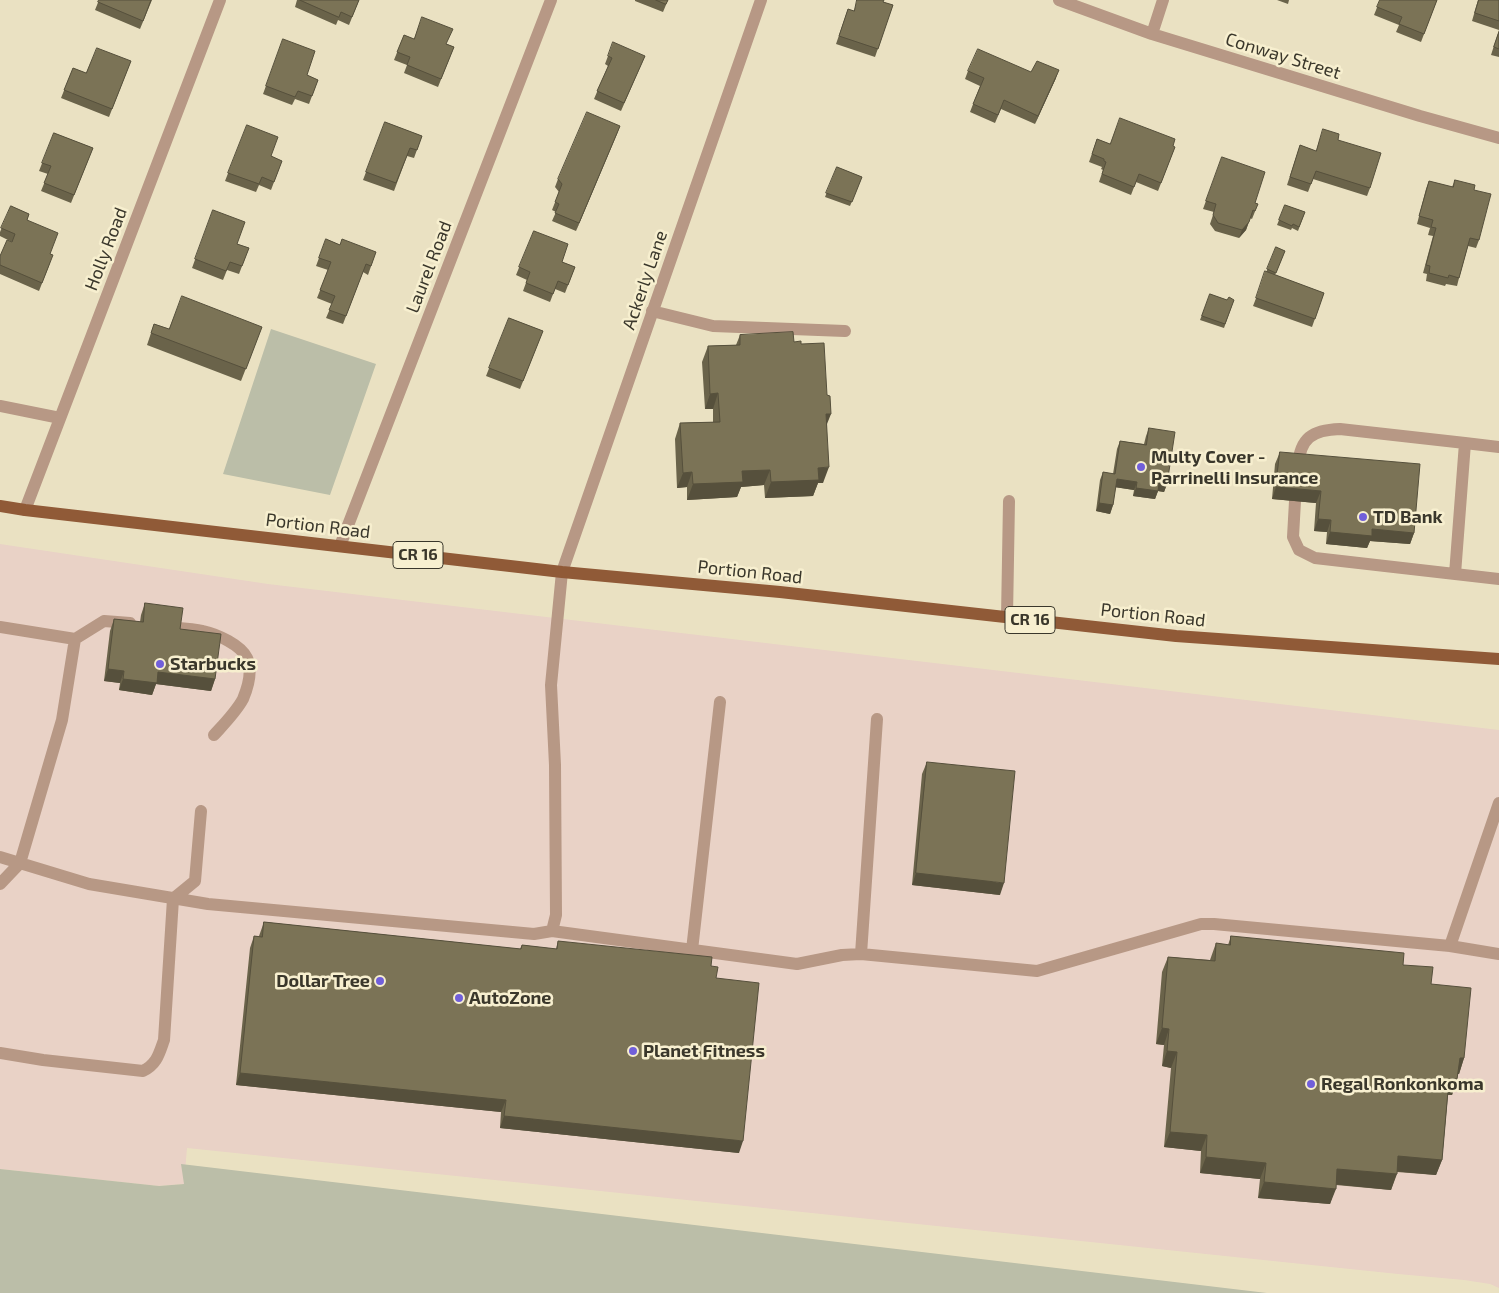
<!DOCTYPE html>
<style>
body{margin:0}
canvas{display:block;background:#eae1c2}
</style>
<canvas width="1499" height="1293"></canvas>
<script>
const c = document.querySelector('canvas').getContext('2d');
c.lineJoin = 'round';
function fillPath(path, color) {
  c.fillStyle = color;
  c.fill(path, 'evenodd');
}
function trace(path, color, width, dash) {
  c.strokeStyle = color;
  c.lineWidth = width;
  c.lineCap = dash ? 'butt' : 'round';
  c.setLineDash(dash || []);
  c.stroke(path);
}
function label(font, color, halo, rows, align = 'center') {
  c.font = font + ' "Exo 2",sans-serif';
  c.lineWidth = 5;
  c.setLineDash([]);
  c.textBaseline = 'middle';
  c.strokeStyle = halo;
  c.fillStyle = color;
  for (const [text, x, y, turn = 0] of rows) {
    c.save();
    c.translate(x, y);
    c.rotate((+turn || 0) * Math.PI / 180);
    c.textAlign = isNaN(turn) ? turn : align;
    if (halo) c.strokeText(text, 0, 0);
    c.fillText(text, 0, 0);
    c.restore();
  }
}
const commercial = new Path2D(`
 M0,544L268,584L1499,730V1288L1490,1284L1464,1280L1398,1274L187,1148L184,1184L158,1186L0,1169Z`);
const green = new Path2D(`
 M271,329L376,364L330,495L223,474Z
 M181,1164L1267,1293H0V1169L159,1186L184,1184Z`);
const minor = new Path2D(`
 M1059,0L1152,34L1420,116L1499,138
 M1152,34L1163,0
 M652,311L713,326L845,331
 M0,406L60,418
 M1298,466C1300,438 1312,430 1340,429L1465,443
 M1295,501L1293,537L1299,550L1315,558L1499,579
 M25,510L220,0
 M340,546L551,0
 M1455,574L1465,443L1499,447
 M1007,617L1009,501
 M0,627L75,639L62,720L20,863L0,884
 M165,627C177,628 191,628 203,631C217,634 241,645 247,658C253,671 248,687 243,699C236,712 224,724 214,735
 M75,639L104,621L130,623
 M0,857L89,884L208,904L534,934L552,931L797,964L842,955L861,954L1037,971L1201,924H1214L1450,946L1499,954
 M552,931L556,915L555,765L551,685L562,572L761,0
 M1450,946L1499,803
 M692,950L720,702
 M861,954L877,719
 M0,1053L43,1060L143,1071C157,1064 159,1054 164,1040L173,899L195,881L201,811`);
const major = new Path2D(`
 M0,506L25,510L562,572L780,592L1176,636L1499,659`);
const wall = new Path2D(`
 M99,0H152L140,29L95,10Z
 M297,0H359L349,25L338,20L336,25L295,7Z
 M635,0H668L663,12L635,1Z
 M1277,0H1289L1288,4Z
 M1380,0H1437L1421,42L1396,32L1399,25L1374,15Z
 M1478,0H1499V30L1472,21Z
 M883,2L893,5L875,57L836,44L848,9L853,11Z
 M1499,30V57L1491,55Z
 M404,35L414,39L447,44L454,47L438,87L404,73L407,65L394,60Z
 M283,39L307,75L318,80L309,104L295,99L292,105L263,94Z
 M608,56H645L621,111L594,99L608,66L605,64Z
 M131,61L109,117L61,98L73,68L86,73Z
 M968,71L1031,72L1056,78L1035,124L1001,109L995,123L970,112L980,86L965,79Z
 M385,122L422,136L414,158L407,156L394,191L363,180Z
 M247,125L271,156L282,161L271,190L259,185L256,192L225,181Z
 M620,126L576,231L552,221L556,212L552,210L559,192L555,187L558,179Z
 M54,133L93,148L71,203L41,191L48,174L39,171Z
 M1097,139L1110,144L1175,147L1158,191L1136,182L1131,195L1099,182L1103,170L1101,169L1102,167L1089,162Z
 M1338,140L1370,188L1367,196L1313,179L1308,192L1287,185L1300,145L1316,151Z
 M1222,157L1255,203L1258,204L1252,219L1250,218L1246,230L1239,238L1215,231L1210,224L1214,212L1203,209Z
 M837,167L862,177L850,206L825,197Z
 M1455,180L1474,190L1479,240L1476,248L1468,246L1459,278L1457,286L1446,284L1445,286L1426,281L1427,274L1423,273L1433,236L1428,235L1430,228L1417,224L1426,189L1429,181L1452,187Z
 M1285,205L1305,212L1298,231L1292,228L1291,230L1277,225Z
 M11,206L29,214L27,220L50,254V263L39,291L0,274V256L12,242L0,236V232Z
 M213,210L237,244L249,248L239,274L227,270L223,280L192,268Z
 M534,231L562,262L575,267L565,293L555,289L550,302L523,291L527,280L516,275Z
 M326,239L340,245L376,252L368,275L363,272L343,324L326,318L332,304L317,298L328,270L316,266Z
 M1276,247L1285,251L1275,275L1324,293L1312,327L1253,306Z
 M1210,294L1227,300H1234L1224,328L1200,320Z
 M509,318L543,331L520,389L486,376Z
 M154,324L169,329L262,327L241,381L147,345Z
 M740,335L794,342L801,344L827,425L823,483H818L813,496L765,498L764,485L741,487L737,497L687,500V487L677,488L675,439L680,423L713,422V409H705L702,362L708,346L736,345Z
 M1149,428L1167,484L1164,492L1158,491L1155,499L1133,496L1134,490L1115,487L1113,505L1110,514L1096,511L1100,480L1103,472L1113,474L1117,449L1120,441L1144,444L1146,436Z
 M1280,452L1414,533L1410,544L1370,541L1367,548L1326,544L1327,532L1314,531L1316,503L1272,499L1275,464Z
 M145,603L180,629L215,679L211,691L156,684L152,695L119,690L120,683L104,681L110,631L114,619L140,622L141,615Z
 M927,762L1000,895L912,885L922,774Z
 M264,922L520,949L522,945L556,949L558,941L711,966L716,978L739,1153L500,1128L501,1112L236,1085L250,948L254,936H259Z
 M1231,936L1403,965L1431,984L1464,1058L1459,1074H1458L1457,1079L1452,1095H1448L1442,1160L1436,1175L1397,1172L1391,1190L1336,1185L1330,1204L1258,1198L1260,1179L1200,1173L1201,1151L1164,1147L1171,1068L1162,1066L1164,1045L1156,1044L1162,972L1168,957L1210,960L1216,943L1228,945Z`);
const shadedWall = new Path2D(`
 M1059,70L1056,78L1035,124L1038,116Z
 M620,126L617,134L576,231L579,223Z
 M1249,222L1246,230L1239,238L1242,230Z
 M718,393L713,409H705L710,394Z
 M826,414H831L825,429Z
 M829,467L823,483H818L813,496L765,498L771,482L818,468Z
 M770,470L764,485L741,487L737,497L687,500L693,484L742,471Z
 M692,472L687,487L677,488L683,473Z
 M1117,479L1137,482L1134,490L1114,487Z
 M1159,483L1167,484L1164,492L1158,491L1155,499L1133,496L1136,488Z
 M1276,487L1321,491L1316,503L1272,499Z
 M1099,503L1113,505L1110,514L1096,511Z
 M1318,519L1331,520L1327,532L1314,531Z
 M1372,529L1414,533L1410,544L1370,541L1367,548L1326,544L1330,532Z
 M108,669L124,671L120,683L104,681Z
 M158,672L215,679L211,691L156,684L152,695L119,690L123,679Z
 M916,873L1004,883L1000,895L912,885Z
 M1162,1028L1169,1029L1164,1045L1156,1044Z
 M1167,1051L1177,1052L1171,1068L1162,1066Z
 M1460,1058H1464L1459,1074L1454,1073Z
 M240,1073L506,1100L501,1112L236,1085Z
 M1449,1079H1457L1452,1095L1443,1094Z
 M504,1116L743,1141L739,1153L500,1128Z
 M1170,1132L1207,1135L1201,1151L1164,1147Z
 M1398,1156L1442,1160L1436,1175L1392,1171Z
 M1206,1157L1266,1163L1260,1179L1200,1173Z
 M1337,1169L1397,1174L1391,1190L1332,1184Z
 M1264,1182L1336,1189L1330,1204L1258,1198Z`);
const building = new Path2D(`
 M99,0H151L143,21L98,2Z
 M300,0H359L352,17L341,12L339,17Z
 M656,0H668L666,4Z
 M857,0H884L883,2L893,5L878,49L839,36L848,9L854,11Z
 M1380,0H1437L1424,34L1399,24L1402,17L1377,7Z
 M1479,0H1499V21L1475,13Z
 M422,17L453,29L446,44L454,47L441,79L407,65L410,57L397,52L404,35L414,39Z
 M1499,32V49L1494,47Z
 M283,39L315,51L307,75L318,80L312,96L298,91L295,97L266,86Z
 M613,42L645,56L624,103L597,91L612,58L608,56Z
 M97,48L131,61L112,109L64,90L73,68L86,73Z
 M978,49L1031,72L1037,61L1059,70L1038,116L1004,100L998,115L973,104L984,78L968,71Z
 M587,112L620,126L579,223L555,213L559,204L555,202L562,184L558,179Z
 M1120,118L1175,139L1173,146L1175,147L1161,183L1139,174L1134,187L1102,174L1106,162L1104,161V159L1092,154L1097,139L1110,144Z
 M385,122L422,136L417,150L410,148L396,183L366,172Z
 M247,125L278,137L271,156L282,161L274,182L262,177L259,184L228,173Z
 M1323,129L1339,134L1338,140L1381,153L1370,188L1316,171L1311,184L1290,177L1300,145L1316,151Z
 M54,133L93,148L74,195L44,183L51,166L42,163Z
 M1222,157L1265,172L1255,203L1258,204L1255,211L1253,210L1249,222L1242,230L1218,223L1213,215L1216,204L1206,201Z
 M837,167L862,177L852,202L826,193Z
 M1455,180L1475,185L1474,190L1491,194L1479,240L1470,238L1459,278L1449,275L1448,278L1429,273L1430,266L1426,265L1436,228L1431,227L1433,220L1419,216L1429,181L1453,187Z
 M1285,205L1305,212L1299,227L1293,224L1292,226L1279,220Z
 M11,206L29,214L27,220L58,233L50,254L53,255L42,283L0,265V256L7,240L12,242L15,234L1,228Z
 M213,210L245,222L237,244L249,248L242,266L230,262L226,271L195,259Z
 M534,231L568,244L562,262L575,267L568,285L558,281L553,294L526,283L530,272L519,267Z
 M326,239L340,245L342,239L376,252L371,266L366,264L346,316L329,310L335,296L320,290L331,262L319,258Z
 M1276,247L1285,251L1276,273L1267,269Z
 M1265,271L1324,293L1315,319L1256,298Z
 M1210,294L1227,300L1229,297L1234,300L1225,324L1202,316Z
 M182,296L262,327L246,369L151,333L154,324L169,329Z
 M509,318L543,331L523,381L489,368Z
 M793,332L794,342L801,341V344L824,343L827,395L830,396L831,414H826L829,467L818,468L819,480L771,482L770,470L742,471L743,482L693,484L692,472L683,473L680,423L720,422L718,393L710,394L708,346L740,345V335Z
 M1149,428L1175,432L1167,484L1159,483L1158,491L1136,488L1137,482L1117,479L1113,505L1099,503L1103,472L1115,474L1120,441L1146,445Z
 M1280,452L1420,464L1414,533L1372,529V536L1330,532L1331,520L1318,519L1321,491L1276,487Z
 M145,603L183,608L180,629L221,634L215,679L158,672L157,683L123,679L124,671L108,669L114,619L143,622Z
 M927,762L1015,771L1004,883L916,873Z
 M264,922L521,949L522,945L557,949L558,941L712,957L711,966L718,967L716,978L759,983L743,1141L504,1116L506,1100L240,1073L254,936L262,937Z
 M1231,936L1404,953L1403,965L1433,967L1431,984L1471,988L1464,1058H1460L1457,1079H1449L1442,1160L1398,1156L1397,1174L1337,1169L1336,1189L1264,1182L1266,1163L1206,1157L1207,1135L1170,1132L1177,1052L1167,1051L1169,1029L1162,1028L1168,957L1215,961L1216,943L1230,945Z`);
const markers = [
 [1141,467,5,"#715fda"],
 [1363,517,5,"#715fda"],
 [160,664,5,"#715fda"],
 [380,981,5,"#715fda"],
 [459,998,5,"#715fda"],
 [633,1051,5,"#715fda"],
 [1311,1084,5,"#715fda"]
];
const shields = [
 [418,555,50],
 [1030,620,50]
];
const shieldNames = [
 ["CR 16",418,555],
 ["CR 16",1030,620]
];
const streetNames = [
 ["Conway Street",1283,56,17],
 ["Holly Road",106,249,-69],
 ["Laurel Road",429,267,-69],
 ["Ackerly Lane",645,280,-71],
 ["Portion Road",318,526,7],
 ["Portion Road",750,572,6],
 ["Portion Road",1153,615,6]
];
const poiNames = [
 ["Multy Cover -",1151,457],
 ["Parrinelli Insurance",1151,478],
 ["TD Bank",1373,517],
 ["Starbucks",170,664],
 ["Dollar Tree",370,981,"right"],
 ["AutoZone",469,998],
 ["Planet Fitness",643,1051],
 ["Regal Ronkonkoma",1321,1084]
];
fillPath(commercial, '#e9d2c6');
fillPath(green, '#bbbea8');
trace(minor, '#b79885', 12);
trace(major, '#905a37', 12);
fillPath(wall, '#6a634a');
fillPath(shadedWall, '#56503c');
fillPath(building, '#7b7356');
trace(building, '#56503c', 1);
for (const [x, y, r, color] of markers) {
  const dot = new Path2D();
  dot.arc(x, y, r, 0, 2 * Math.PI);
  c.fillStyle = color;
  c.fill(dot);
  trace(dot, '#f7efcf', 2);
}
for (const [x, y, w] of shields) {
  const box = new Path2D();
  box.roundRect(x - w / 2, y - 13.5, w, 27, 4);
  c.fillStyle = '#f7efcf';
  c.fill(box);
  trace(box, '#3a372b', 1);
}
label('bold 16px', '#3a372b', null, shieldNames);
label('18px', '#3a372b', '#f7efcf', streetNames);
label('bold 18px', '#3a372b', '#f7efcf', poiNames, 'left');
</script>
